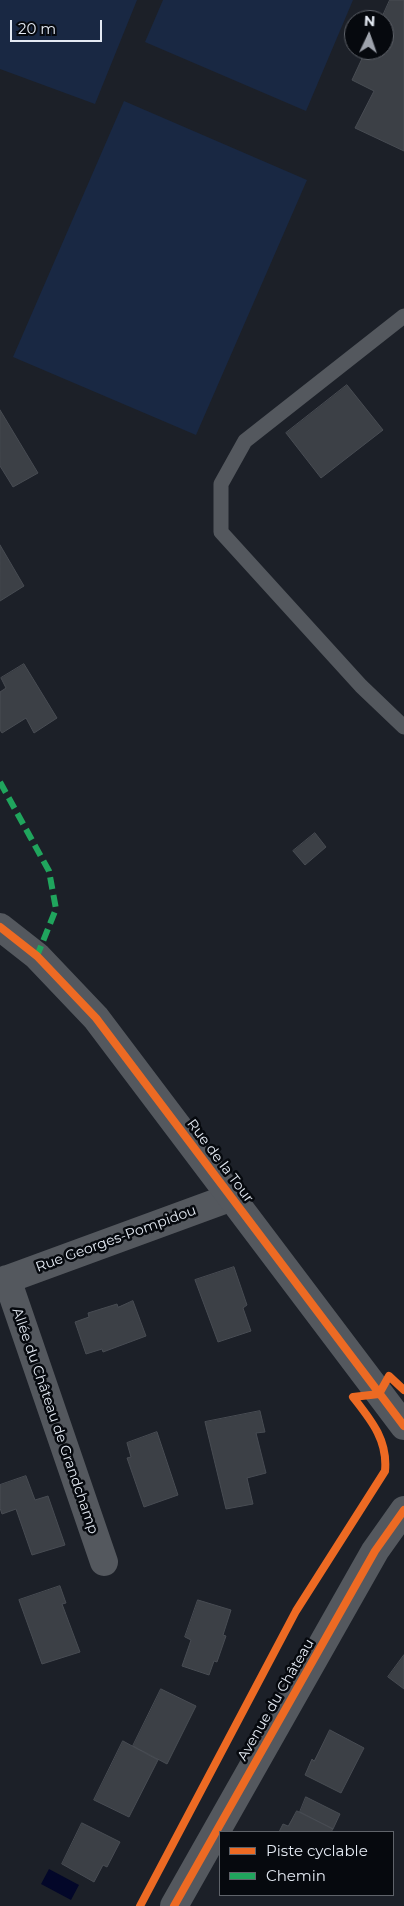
<!DOCTYPE html>
<meta charset="utf-8">
<style>
body{margin:0}
#map{position:relative;width:404px;height:1906px;overflow:hidden;background:#1c2028;font-family:Montserrat,sans-serif}
canvas{display:block}
.legend{position:absolute;left:219px;top:1831px;width:175px;height:65px;box-sizing:border-box;background:#06090e;border:1px solid #5f636a;margin:0;padding:6px 9px;list-style:none;font-size:15px;color:#e4eaf3}
.legend li{display:flex;align-items:center;gap:10px;height:25px}
.legend b{width:25px;border:1px solid #5f636a}
.north{position:absolute;left:344px;top:10px;width:50px;height:50px;box-sizing:border-box;background:#06090e;border:1px solid #5f636a;border-radius:50%;rotate:3deg;font-size:14px;font-weight:700;line-height:20px;text-align:center;color:#e4eaf3}
.north::after{content:'';display:block;margin:auto;width:18px;height:22px;background:#9ea3ac;clip-path:polygon(50% 0,100% 100%,50% 72%,0 100%)}
.scale{position:absolute;left:10px;top:20px;width:92px;height:22px;box-sizing:border-box;border:2px solid #e4eaf3;border-top:0;padding-left:6px;font-size:15px;line-height:18px;white-space:nowrap;color:#e4eaf3;-webkit-text-stroke:4px #06090e;paint-order:stroke}
</style>
<div id="map">
<canvas width="404" height="1906"></canvas>
<ul class="legend">
<li><b style="height:6px;background:#ed6a23"></b>Piste cyclable</li>
<li><b style="height:6px;background:#20a55d"></b>Chemin</li>
</ul>
<div class="north">N</div>
<div class="scale">20 m</div>
</div>
<script>
const c = document.querySelector('canvas').getContext('2d');
c.lineJoin = 'round';
function fillPath(path, color) {
  c.fillStyle = color;
  c.fill(path, 'evenodd');
}
function trace(path, color, width, dash) {
  c.strokeStyle = color;
  c.lineWidth = width;
  c.lineCap = dash ? 'butt' : 'round';
  c.setLineDash(dash || []);
  c.stroke(path);
}
function label(font, color, halo, rows, align = 'center') {
  c.font = font + ' Montserrat,sans-serif';
  c.lineWidth = 5;
  c.setLineDash([]);
  c.textBaseline = 'middle';
  c.strokeStyle = halo;
  c.fillStyle = color;
  for (const [text, x, y, turn = 0] of rows) {
    c.save();
    c.translate(x, y);
    c.rotate((+turn || 0) * Math.PI / 180);
    c.textAlign = isNaN(turn) ? turn : align;
    if (halo) c.strokeText(text, 0, 0);
    c.fillText(text, 0, 0);
    c.restore();
  }
}
const green = new Path2D(`
 M0,0H137L95,104L0,69Z
 M163,0H353L306,111L145,42Z
 M124,101L307,180L196,435L13,357Z`);
const water = new Path2D(`
 M49,1869L79,1885L71,1900L41,1884Z`);
const building = new Path2D(`
 M390,0H404V151L355,128L374,91L352,80L366,50H384V20H381Z
 M347,385L383,430L321,478L286,433Z
 M0,410L38,473L13,487L0,466Z
 M0,545L24,586L0,601Z
 M24,664L57,718L34,733L26,718L2,733L0,730V692L6,688L1,678Z
 M315,833L326,847L305,865L293,851Z
 M234,1267L247,1305L243,1308L251,1331L218,1342L195,1280Z
 M133,1301L146,1336L103,1352L102,1349L86,1354L75,1322L89,1317L88,1313L117,1304L118,1307Z
 M260,1411L265,1432L256,1433L266,1473L247,1478L253,1504L226,1509L205,1422Z
 M157,1432L178,1495L144,1507L127,1458L131,1457L127,1443Z
 M26,1476L35,1500L48,1496L65,1545L32,1555L16,1509L2,1514L0,1508V1485Z
 M60,1586L66,1603L62,1604L80,1652L42,1664L19,1600Z
 M198,1600L231,1610L223,1635L226,1636L217,1662L214,1661L209,1675L182,1666L191,1640L185,1637Z
 M404,1655V1689L388,1677Z
 M161,1689L196,1706L167,1764L133,1746Z
 M330,1730L364,1748L341,1793L305,1775L312,1759L314,1761Z
 M123,1741L158,1760L129,1817L94,1800Z
 M306,1797L340,1814L333,1829L300,1812Z
 M297,1811L333,1829L331,1832H279L283,1824L288,1826Z
 M82,1823L120,1842L107,1867L103,1865L94,1882L62,1864Z`);
const service = new Path2D(`
 M404,316L245,441L221,484V532L361,686L404,727`);
const minor = new Path2D(`
 M7,1279L104,1562
 M0,1282L232,1197`);
const tertiary = new Path2D(`
 M0,927L37,956L96,1018L404,1426
 M174,1906L375,1551L404,1510`);
const quiet = new Path2D(`
 M0,782L49,871L56,909L37,956`);
const cycleway = new Path2D(`
 M0,927L37,956L96,1018L404,1426
 M140,1906L296,1611L385,1471C388,1440 371,1420 353,1397L379,1394L389,1376L404,1390
 M174,1906L375,1551L404,1510`);
const streetNames = [
 ["Rue de la Tour",220,1161,53],
 ["Rue Georges-Pompidou",116,1239,-20],
 ["Allée du Château de Grandchamp",55,1421,71],
 ["Avenue du Château",276,1700,-60]
];
fillPath(green, '#192843');
fillPath(water, '#030729');
fillPath(building, '#3c4046');
trace(building, '#484c53', 1);
trace(service, '#54585e', 15);
trace(minor, '#54585e', 28);
trace(tertiary, '#54585e', 28);
trace(quiet, '#20a55d', 6, [12, 6]);
trace(cycleway, '#ed6a23', 8);
label('14px', '#e4eaf3', '#06090e', streetNames);
</script>
